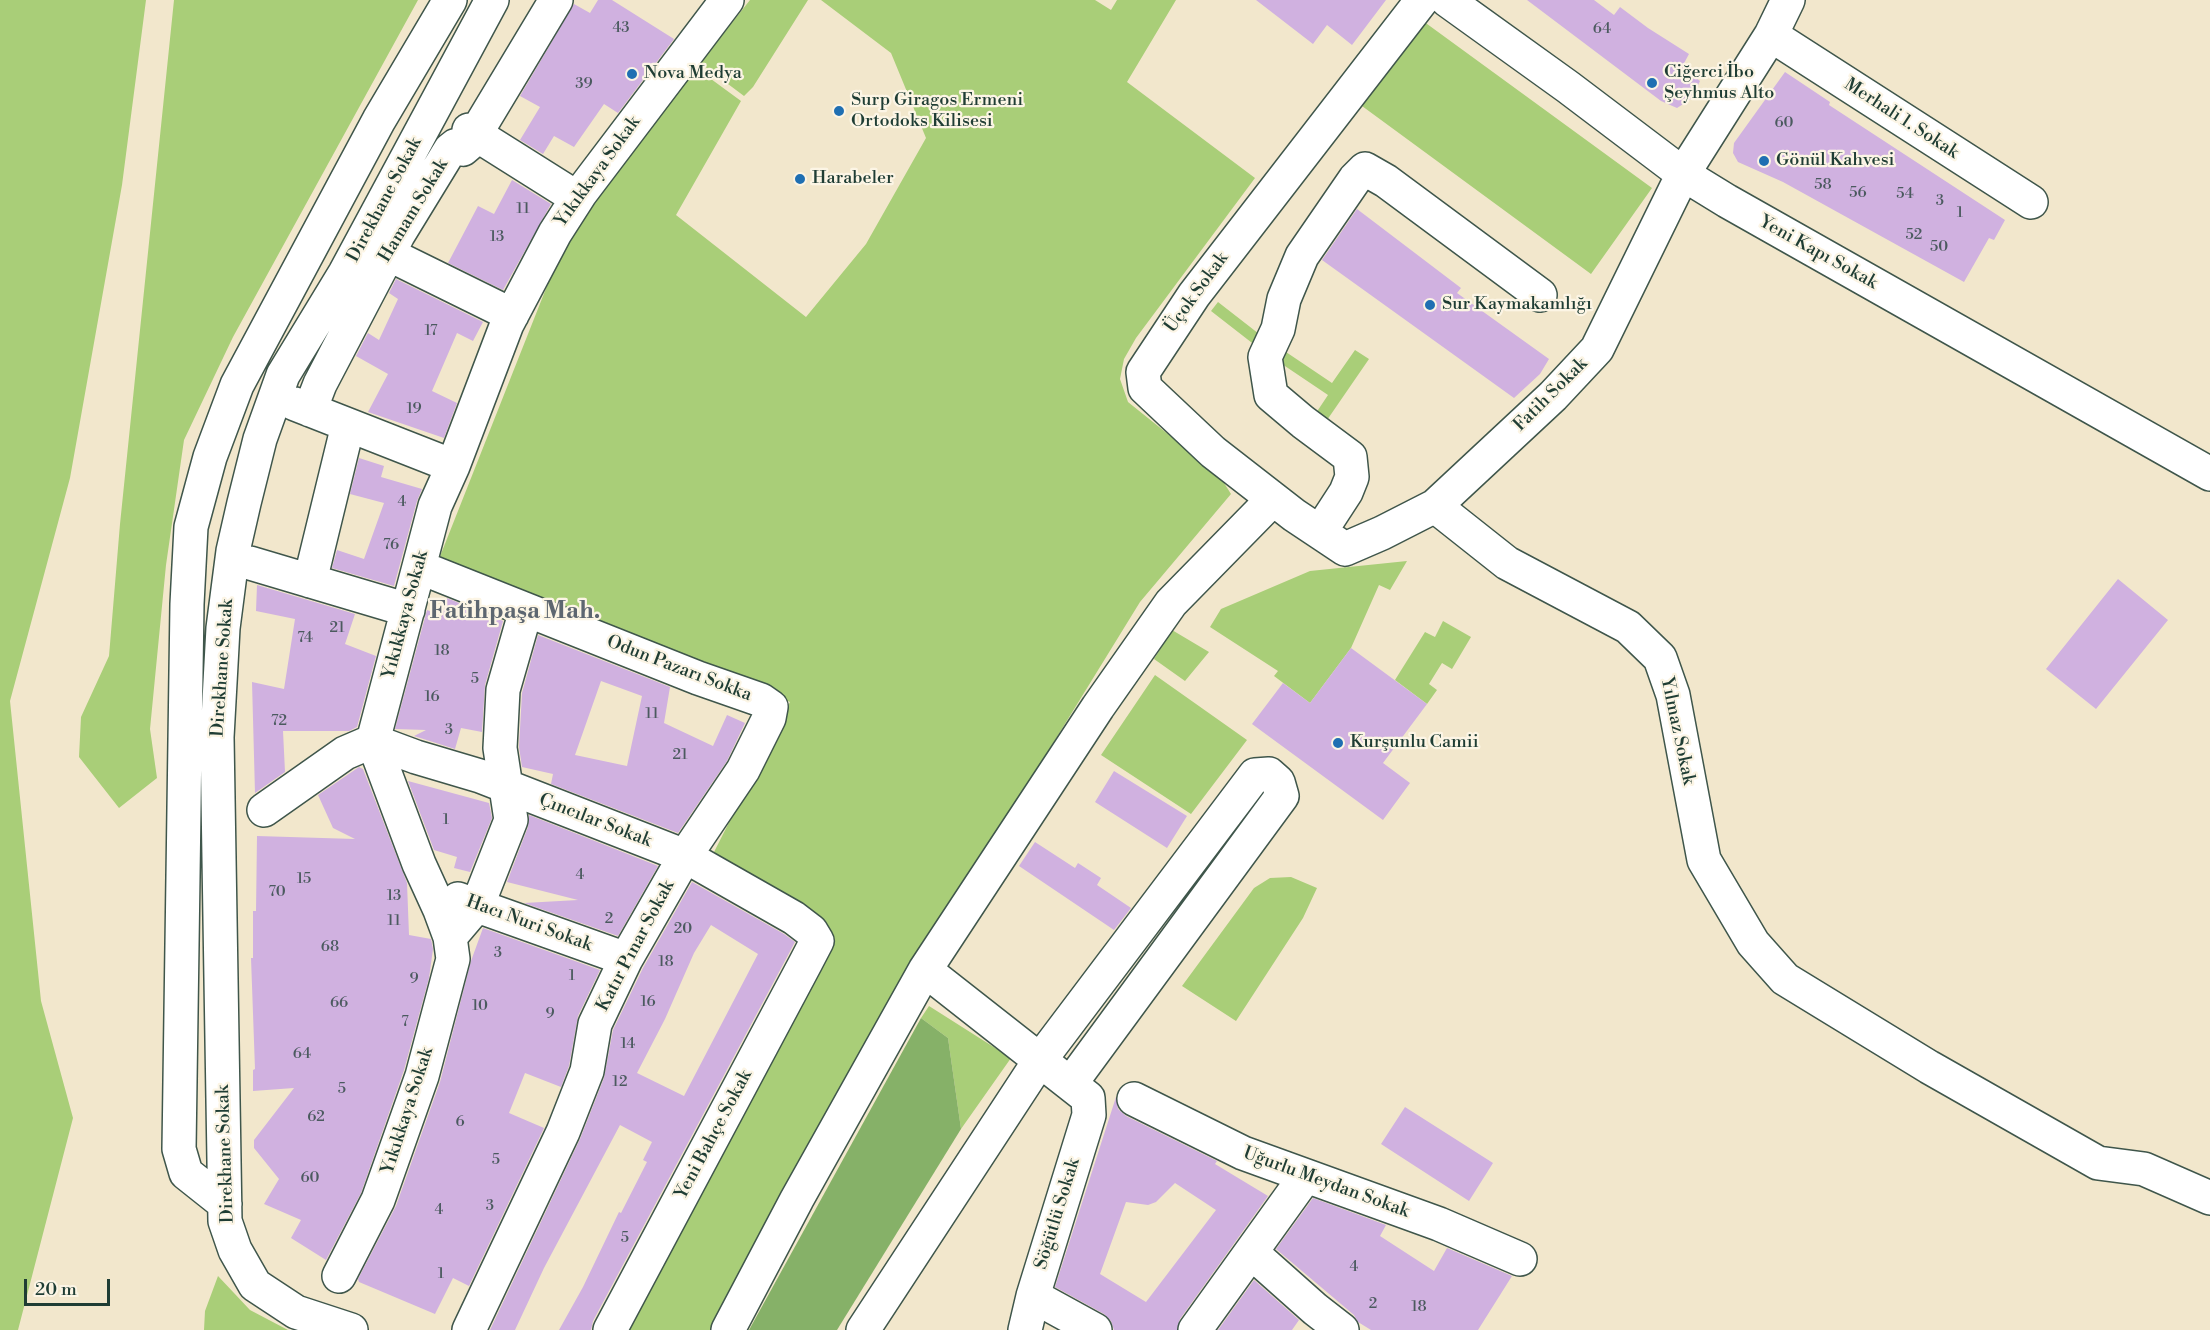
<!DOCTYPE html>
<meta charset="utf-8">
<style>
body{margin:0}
#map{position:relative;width:2210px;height:1330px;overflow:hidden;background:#f2e7cc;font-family:"Libre Bodoni",serif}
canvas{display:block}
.scale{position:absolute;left:24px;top:1279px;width:86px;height:27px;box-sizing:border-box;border:3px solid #1f3d34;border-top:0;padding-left:8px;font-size:18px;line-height:21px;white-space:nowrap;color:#1f3d34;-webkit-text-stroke:4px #fcf5e5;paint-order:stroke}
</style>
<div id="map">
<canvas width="2210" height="1330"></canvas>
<div class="scale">20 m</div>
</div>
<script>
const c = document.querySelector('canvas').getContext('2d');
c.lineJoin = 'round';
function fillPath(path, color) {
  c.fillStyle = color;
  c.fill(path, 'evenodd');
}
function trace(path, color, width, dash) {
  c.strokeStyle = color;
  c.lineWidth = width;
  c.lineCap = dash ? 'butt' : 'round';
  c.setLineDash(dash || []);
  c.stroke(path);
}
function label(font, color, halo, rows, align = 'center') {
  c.font = font + ' "Libre Bodoni",serif';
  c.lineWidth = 4.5;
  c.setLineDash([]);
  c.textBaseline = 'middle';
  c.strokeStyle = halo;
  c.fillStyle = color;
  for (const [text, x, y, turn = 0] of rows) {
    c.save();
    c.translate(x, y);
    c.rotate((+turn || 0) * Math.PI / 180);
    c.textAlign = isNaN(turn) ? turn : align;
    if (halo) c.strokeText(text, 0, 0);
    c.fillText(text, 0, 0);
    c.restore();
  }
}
const green = new Path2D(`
 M0,0H146L122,185L70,478L10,701L41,1001L73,1118L18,1330H0Z
 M174,0H418L233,337L184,440L166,565L150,729L157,778L119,808L79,757L81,717L109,656L120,524Z
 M750,0H808L753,87L744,96L700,63Z
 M821,0H1095L1111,10L1117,0H1176L1127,82L1255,178L1136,338L1124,359L1120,379L1128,402L1219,475L1231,494L1140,602L914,969L712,1330H620L833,936L712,856L790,702L625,633L437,564L566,238L696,68L741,101L676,215L806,317L866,244L926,138L891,53Z
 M1423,21L1652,188L1591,274L1362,106Z
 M1218,302L1263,337L1256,346L1211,311Z
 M1283,350L1332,383L1355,350L1369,359L1325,423L1314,416L1328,395L1276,360Z
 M1407,561L1390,590L1379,585L1351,648L1310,703L1274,676L1278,671L1210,627L1221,609L1310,571Z
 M1443,621L1471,637L1452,669L1442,663L1429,684L1437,690L1427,704L1395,680L1425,632L1435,637Z
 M1172,630L1209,652L1185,681L1154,659Z
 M1155,675L1247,740L1191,814L1101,755Z
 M1291,877L1317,888L1303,918L1236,1021L1182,986L1254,888L1270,878Z
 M929,1006L1011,1058L961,1129L948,1038L921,1018Z
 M218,1276L250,1310L288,1330H204L205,1311Z`);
const forest = new Path2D(`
 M921,1018L948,1038L961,1129L837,1330H749Z`);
const building = new Path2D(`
 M598,0H612L674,39L618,113L604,104L574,147L554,136L543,154L520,140L540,107L520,96L574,4L590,13Z
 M1256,0H1386L1352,45L1327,25L1313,44Z
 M1527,0H1594L1614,15L1620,7L1648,28L1689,54L1682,67L1700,81L1691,99L1677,108L1661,101Z
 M1785,72L1830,102L1829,105L2005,220L1994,240L1989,238L1964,282L1783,182L1738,162L1733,153L1734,143Z
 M512,180L551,204L503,290L448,263L478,206L494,214Z
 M1357,209L1461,288L1457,293L1549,359L1540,374L1514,398L1322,260Z
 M396,279L483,322L473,341L457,333L432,391L457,403L444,438L368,412L388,374L356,356L368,333L379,340L398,299L389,293Z
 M359,458L384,466L381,477L422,489L417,501L394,586L332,568L337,550L364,559L384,503L350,494Z
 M2118,579L2168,620L2096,709L2046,669Z
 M257,585L355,614L345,644L376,656L357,727L349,731H283L285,772L255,793L252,682L284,689L295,619L256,611Z
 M447,598L503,621L485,685L482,732L461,728L455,749L414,736L426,730L395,729L427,610L442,616Z
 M538,635L670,687L664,723L713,746L727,715L745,723L727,761L678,833L551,784L553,774L522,767L519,747L522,693ZM601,681L642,696L627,766L575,755Z
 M1351,648L1427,704L1383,763L1410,783L1383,820L1252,724L1283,683L1310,703Z
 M359,767L363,769L407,883L409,935L431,939L433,949L429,978L404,1070L361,1193L326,1260L291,1238L301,1220L264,1204L279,1179L254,1148V1140L294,1088L253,1091V1070L255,1069L251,958H253V911H256L257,836L355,839L333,828L318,795Z
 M1114,771L1187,816L1167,848L1095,802Z
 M408,781L489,803L492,818L470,872L454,868L457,857L434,850Z
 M529,815L658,866L618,936L524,903L578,900L507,882L528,827Z
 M1035,842L1075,868L1078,863L1101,878L1097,885L1131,908L1114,930L1019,866Z
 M692,882L784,934L795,942L593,1321L591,1330H559L583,1287L619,1212L621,1213L647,1162L643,1160L652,1142L620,1125L544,1268L515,1330H490L580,1139L604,1078L613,1030L643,968ZM711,925L758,954L684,1096L637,1073L665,1019L694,953Z
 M483,928L600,970L578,1016L569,1066L561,1087L525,1073L509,1113L544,1128L469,1286L453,1278L435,1314L359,1282L358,1279L396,1206L440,1082L471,961Z
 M1116,1097L1118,1109L1126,1116L1217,1161L1215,1164L1268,1196L1180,1319L1177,1330H1114L1111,1321L1104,1314L1055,1287ZM1175,1183L1216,1210L1146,1302L1100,1274L1126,1202L1148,1205L1156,1202Z
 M1405,1107L1493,1163L1469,1201L1381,1144Z
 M1313,1198L1386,1225L1380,1236L1434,1271L1447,1248L1512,1276L1478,1330H1371L1358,1322L1354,1315L1276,1249Z
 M1254,1280L1299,1320L1292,1330H1218Z`);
const minor = new Path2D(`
 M1422,0L1194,295L1143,372L1145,388L1213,452L1294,515L1345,549L1382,533L1435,506L1553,396L1597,349L1683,174L1771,35L1788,0
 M1447,0L1568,87L1683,174L1727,201L2210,474
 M1771,35L2031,202
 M469,130L577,198
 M378,249L512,315
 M295,404L453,466
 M310,410L320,384L398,235L450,150L455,146L463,149L470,143L556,0
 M1435,506L1507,563L1628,627L1660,658L1673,695L1704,860L1753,943L1785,979L1929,1067L2098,1163L2144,1169L2210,1198
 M1320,532L1346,492L1352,477L1350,457L1303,422L1271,395L1265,357L1278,329L1284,299L1302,256L1355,179L1365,169L1386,181L1540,295
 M250,563L408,610
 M419,567L698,678L761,700L771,707L769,718L743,770L685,856L626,959L595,1024L587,1071L563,1132L469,1330
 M310,581L348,425
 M264,810L345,753L373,741L416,757L480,776L685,856L794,918L811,931L817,941L805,964L610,1330
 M458,899L626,959
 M450,937L478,904L511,820L500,748L503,690L526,610
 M925,970L1088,1098L1089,1115L1033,1296L1025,1330
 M1134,1099L1243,1153L1439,1224L1520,1259
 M225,1204L186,1173L179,1149L187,604L191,527L210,457L237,385L379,120L450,0
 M1252,1253L1315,1309L1342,1330
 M339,1276L378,1200L422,1076L453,959L450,937L440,910L419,864L373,741L435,506L453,466L507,324L555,233L580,194L727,0
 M1033,1296L1095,1330
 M351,1330L296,1312L255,1285L235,1250L225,1221L217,737L223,628L233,551L244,503L260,439L283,375L345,273L492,0
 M728,1330L797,1199L925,970L1098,707L1171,603L1273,499
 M863,1330L1040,1060L1255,775L1269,774L1278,782L1282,796L1071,1083
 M1195,1330L1305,1177`);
const markers = [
 [632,74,6,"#1f6fb2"],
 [1652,83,6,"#1f6fb2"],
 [839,111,6,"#1f6fb2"],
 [1764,161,6,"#1f6fb2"],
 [800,179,6,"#1f6fb2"],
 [1430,305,6,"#1f6fb2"],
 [1338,743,6,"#1f6fb2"]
];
const numberNames = [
 ["43",621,28],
 ["64",1602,29],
 ["39",584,84],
 ["60",1784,123],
 ["58",1823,185],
 ["56",1858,193],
 ["54",1905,194],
 ["3",1940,201],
 ["11",523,209],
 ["1",1960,213],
 ["52",1914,235],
 ["13",497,237],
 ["50",1939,247],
 ["17",431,331],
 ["19",414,409],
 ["4",402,502],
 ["76",391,545],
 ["21",337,628],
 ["74",305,638],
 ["18",442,651],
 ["5",475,679],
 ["16",432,697],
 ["11",652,714],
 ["72",279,721],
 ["3",449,730],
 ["21",680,755],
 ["1",446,820],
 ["4",580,875],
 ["15",304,879],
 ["70",277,892],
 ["13",394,896],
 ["2",609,919],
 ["11",394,921],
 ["20",683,929],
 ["68",330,947],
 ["3",498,953],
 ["18",666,962],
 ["1",572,976],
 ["9",414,979],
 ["16",648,1002],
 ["66",339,1003],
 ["10",480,1006],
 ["9",550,1014],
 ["7",405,1022],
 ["14",628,1044],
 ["64",302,1054],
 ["12",620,1082],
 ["5",342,1089],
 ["62",316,1117],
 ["6",460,1122],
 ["5",496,1160],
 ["60",310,1178],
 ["3",490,1206],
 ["4",439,1210],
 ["5",625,1238],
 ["4",1354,1267],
 ["1",441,1274],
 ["2",1373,1304],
 ["18",1419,1307]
];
const poiNames = [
 ["Ciğerci İbo",1664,73],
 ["Şeyhmus Alto",1664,94],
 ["Nova Medya",644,74],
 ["Surp Giragos Ermeni",851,101],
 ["Ortodoks Kilisesi",851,122],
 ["Gönül Kahvesi",1776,161],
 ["Harabeler",812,179],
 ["Sur Kaymakamlığı",1442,305],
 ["Kurşunlu Camii",1350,743]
];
const streetNames = [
 ["Merhali 1. Sokak",1901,119,33],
 ["Yıkıkkaya Sokak",598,172,-54],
 ["Direkhane Sokak",385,200,-62],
 ["Hamam Sokak",414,211,-59],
 ["Yeni Kapı Sokak",1818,253,29],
 ["Üçok Sokak",1197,293,-54],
 ["Fatih Sokak",1551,395,-45],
 ["Yıkıkkaya Sokak",406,615,-75],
 ["Direkhane Sokak",223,668,-86],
 ["Odun Pazarı Sokka",679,669,21],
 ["Yılmaz Sokak",1677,731,78],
 ["Çıncılar Sokak",595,821,21],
 ["Hacı Nuri Sokak",529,924,20],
 ["Katır Pınar Sokak",636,946,-62],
 ["Yıkıkkaya Sokak",408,1111,-72],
 ["Yeni Bahçe Sokak",714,1135,-62],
 ["Direkhane Sokak",226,1154,-92],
 ["Uğurlu Meydan Sokak",1326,1183,20],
 ["Söğütlü Sokak",1058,1214,-73]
];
const districtNames = [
 ["Fatihpaşa Mah.",515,612]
];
fillPath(green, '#a9ce78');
fillPath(forest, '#86b168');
fillPath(building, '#d0b1e0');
trace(minor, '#3f564b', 36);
trace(minor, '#fff', 33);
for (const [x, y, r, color] of markers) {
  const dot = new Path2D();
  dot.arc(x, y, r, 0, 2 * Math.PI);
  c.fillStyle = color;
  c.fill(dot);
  trace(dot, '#fcf5e5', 2);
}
label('15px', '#4b5a5f', null, numberNames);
label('18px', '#1f3d34', '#fcf5e5', poiNames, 'left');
label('18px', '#1f3d34', '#fcf5e5', streetNames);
label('bold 24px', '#5d6670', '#fcf5e5', districtNames);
</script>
